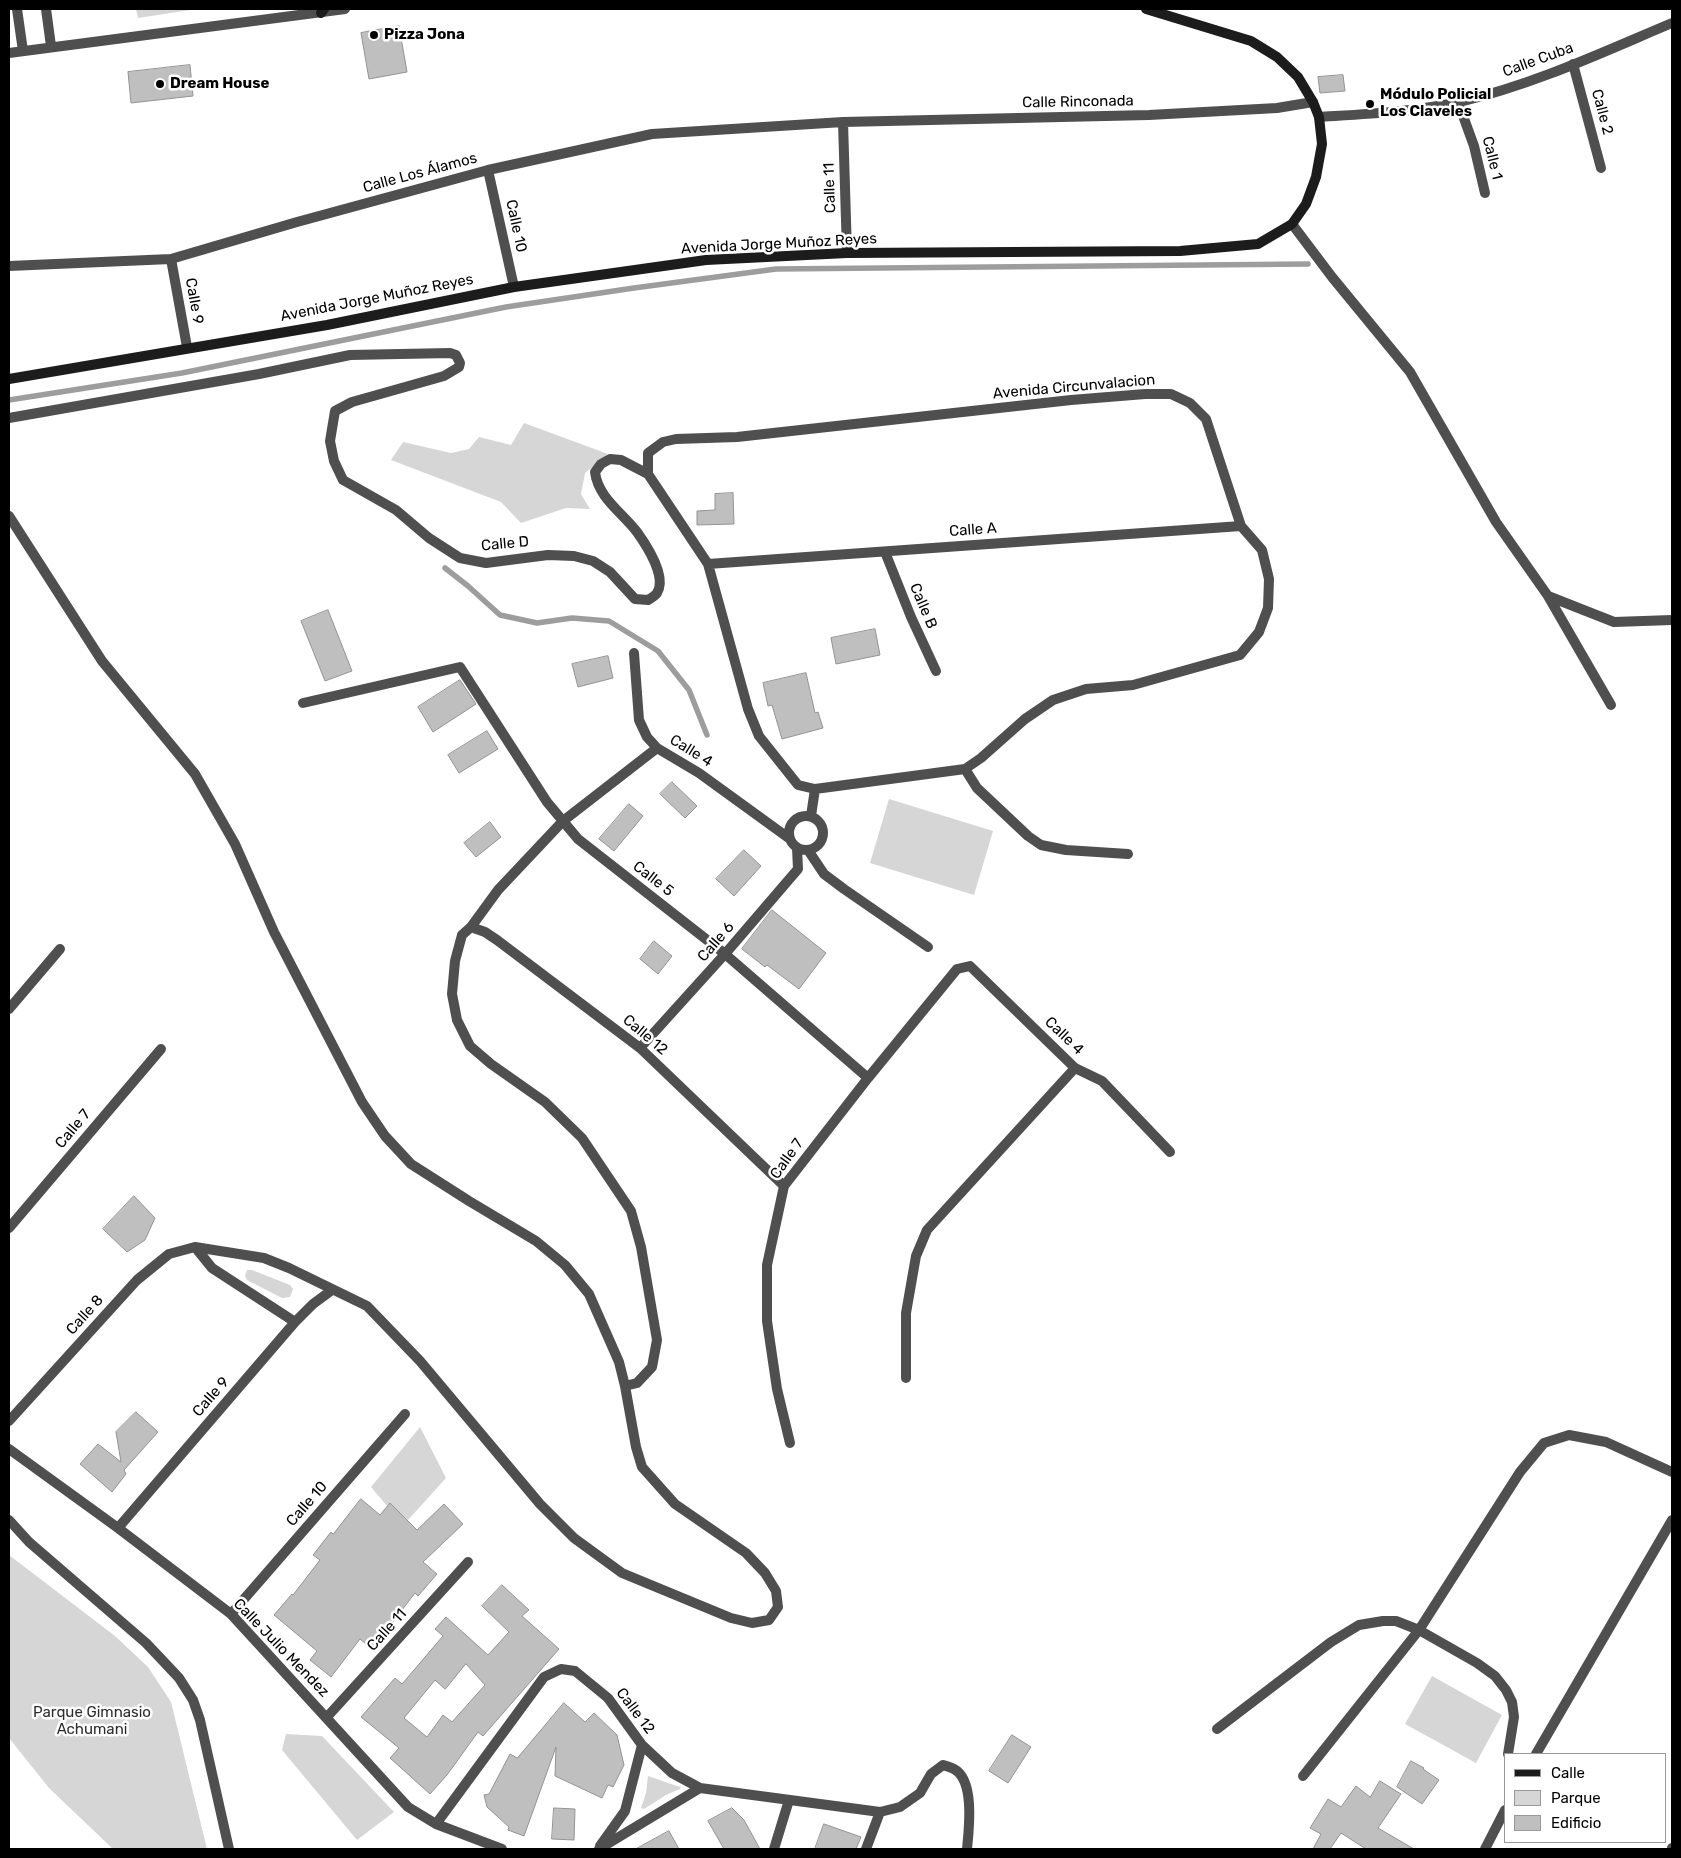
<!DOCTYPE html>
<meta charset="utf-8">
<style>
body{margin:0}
#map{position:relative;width:1681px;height:1858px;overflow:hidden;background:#fff;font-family:Rubik,sans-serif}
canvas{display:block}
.frame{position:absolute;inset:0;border:10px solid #000;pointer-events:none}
.legend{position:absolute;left:1504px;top:1753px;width:162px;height:90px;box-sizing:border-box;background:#fff;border:1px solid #999;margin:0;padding:6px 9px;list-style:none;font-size:15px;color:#000}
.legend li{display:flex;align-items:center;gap:10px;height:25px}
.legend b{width:25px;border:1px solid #999}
</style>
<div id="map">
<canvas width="1681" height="1858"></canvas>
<div class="frame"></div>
<ul class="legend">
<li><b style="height:6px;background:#1c1c1c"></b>Calle</li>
<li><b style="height:14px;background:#d6d6d6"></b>Parque</li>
<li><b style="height:14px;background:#bfbfbf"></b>Edificio</li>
</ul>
</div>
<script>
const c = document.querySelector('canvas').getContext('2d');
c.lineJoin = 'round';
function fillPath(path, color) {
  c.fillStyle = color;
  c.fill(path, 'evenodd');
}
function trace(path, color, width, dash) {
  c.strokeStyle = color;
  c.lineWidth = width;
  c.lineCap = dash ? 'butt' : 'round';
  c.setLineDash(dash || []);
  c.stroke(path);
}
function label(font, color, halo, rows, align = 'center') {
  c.font = font + ' Rubik,sans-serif';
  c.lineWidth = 5;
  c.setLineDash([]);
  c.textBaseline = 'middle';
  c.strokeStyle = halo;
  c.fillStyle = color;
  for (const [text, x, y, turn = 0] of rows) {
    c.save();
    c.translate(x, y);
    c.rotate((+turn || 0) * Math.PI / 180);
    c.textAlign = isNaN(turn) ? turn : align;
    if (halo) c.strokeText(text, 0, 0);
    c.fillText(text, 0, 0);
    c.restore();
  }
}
const green = new Path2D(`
 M136,9H197L138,18Z
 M524,423L608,454L585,473L581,494L590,509L566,508L521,523L501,502L391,460L403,442L451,453L469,449L479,437L511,445Z
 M889,799L993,831L974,895L870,863Z
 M247,1270H252L290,1285L293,1289L290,1297L282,1298L247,1280L245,1276Z
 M420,1427L446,1478L408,1520L390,1503L387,1506L371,1487Z
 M9,1555L115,1636L148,1667L171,1702L207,1849H113L49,1788L9,1738Z
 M1432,1676L1502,1715L1476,1763L1405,1724Z
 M286,1734L322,1736L394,1812L357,1840L282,1750Z
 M648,1776L677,1786L681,1787L680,1789L666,1795L644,1809L641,1808L646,1793Z`);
const stream = new Path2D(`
 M9,400L182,373L506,307L634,288L776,269L1308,264
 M445,568L468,586L500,615L537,623L572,618L609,621L658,651L689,690L707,735`);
const building = new Path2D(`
 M399,26L407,72L369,79L361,33Z
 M190,65L193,96L131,103L128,72Z
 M1343,75L1345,91L1320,93L1318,77Z
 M733,493L734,524L697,525V511L715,510V494Z
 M328,610L352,671L325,681L301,621Z
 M875,629L880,655L836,664L831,638Z
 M608,656L613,678L578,687L572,664Z
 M806,673L815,713L818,712L823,728L782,739L772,705L768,706L763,683Z
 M460,680L476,704L433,732L418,707Z
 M487,731L498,749L459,773L448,755Z
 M672,782L697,806L685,818L660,794Z
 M629,804L643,816L614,851L599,839Z
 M490,822L501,837L476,857L464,843Z
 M744,850L761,866L734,896L716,879Z
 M772,910L826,953L799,989L767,965L765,967L742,949Z
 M654,941L672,956L658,974L640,959Z
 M134,1196L155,1218L145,1240L127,1252L103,1229Z
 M136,1412L158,1432L124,1470L126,1474L112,1492L80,1464L98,1444L121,1462L116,1432Z
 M361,1499L380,1515L390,1503L417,1530L444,1504L463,1524L423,1562L437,1574L418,1596L415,1593L372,1649L360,1639L331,1677L310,1660L317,1651L274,1615L292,1594L293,1595L320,1560L313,1555L331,1532L333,1534Z
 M502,1585L529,1610L522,1616L559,1649L483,1736L478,1732L447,1775L430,1794L390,1758L399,1748L361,1717L395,1678L402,1684L443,1636L435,1629L446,1617L488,1655L509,1632L482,1606ZM466,1664L485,1685L452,1722L443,1715L427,1737L404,1718L435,1680L445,1689Z
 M564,1703L585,1722L594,1713L617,1735L624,1765L613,1787L608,1785L602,1798L555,1776L556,1747L524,1836L508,1830L509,1827L487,1807L484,1795L489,1794L510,1754L517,1758Z
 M1012,1735L1031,1747L1008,1783L989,1771Z
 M1411,1761L1424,1768L1423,1769L1439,1780L1422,1804L1397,1787Z
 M1380,1781L1401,1794L1378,1828L1414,1849H1366L1341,1833L1330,1849H1313L1321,1834L1310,1828L1328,1799L1341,1807L1356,1786L1370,1797Z
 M554,1808L575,1809L574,1840L552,1839Z
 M732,1808L744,1820L760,1849H724L708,1821Z
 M824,1824L861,1837L856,1849H815Z
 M669,1831L679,1849H636Z`);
const street = new Path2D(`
 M17,9L23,51
 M46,9L51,46
 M9,53L345,9
 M1573,64L1601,168
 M1458,102L1474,146L1485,193
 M1319,117C1366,114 1413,112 1459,102C1533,85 1603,52 1672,23
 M843,122L847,253
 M488,170L514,287
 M1292,224L1332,277L1410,372L1496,522L1548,596L1611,705
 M171,259L187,347
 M9,266L171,259L297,222L488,170L652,134L843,122L1149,115L1277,108L1313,102
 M9,418L259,374L350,355L450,353L456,355L460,363L459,367L444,376L352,402L335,411L330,441L334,461L343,480L396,510L429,538L460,558L486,563L548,555L574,556L593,561L610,572L635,599L648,600C651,598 655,596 657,593C667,577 647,546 637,532C623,513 598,498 595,472L601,464L610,459L621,460L648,474L708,564L748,709L759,736L798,785L815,789L965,769L981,758L1025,719L1053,700L1086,689L1133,685L1240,655L1259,632L1268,608L1269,579L1262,550L1241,526L1206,419L1190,403L1171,394H1145L1071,400L737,437L676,439L663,442L648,453V474
 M9,516L102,661L195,774L235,844L274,932L362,1102L385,1136L411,1164L469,1201L536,1241L565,1265L589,1294L619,1362L625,1386L636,1447L642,1467L675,1504L746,1553L765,1573L776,1591L778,1607L769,1620L752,1623L731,1618L622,1573L574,1538L540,1504L420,1361L367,1306L289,1268L264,1258L195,1247L169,1254L137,1280L9,1421
 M885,552L911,617L936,671
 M708,564L1241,526
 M1548,596L1614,622L1672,620
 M634,653L639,720L647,737L657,748L699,773L790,839
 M303,703L460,667L547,802L578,839L725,954L868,1078
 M965,769L977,788L1028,836L1041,845L1066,850L1128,854
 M789 833a17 17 0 1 1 34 0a17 17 0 1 1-34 0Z
 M811,816L815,789
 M808,850L824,874L844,889L928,947
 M471,927L485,932L497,940L640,1048L784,1186
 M9,1009L60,949
 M640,1048L725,954L798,869L797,848
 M9,1228L161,1049
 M195,1247L212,1268L295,1322
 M906,1378V1313L916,1256L927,1230L1075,1068
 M625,1386L637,1383L652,1367L657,1340L641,1247L631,1211L582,1138L545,1102L491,1064L470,1046L457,1020L452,994L455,961L462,935L471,927L498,890L563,821L657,748
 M790,1443L777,1389L767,1321V1265L784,1186L868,1078L957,969L970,966L1075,1068L1102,1081L1170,1152
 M9,1449L118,1528L231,1614L408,1807L436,1824L502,1849
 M9,1520L29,1542L146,1643L164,1662L179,1678L193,1700L200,1720L229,1849
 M118,1528L295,1322L313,1304L332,1290
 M231,1614L405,1414
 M327,1717L468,1562
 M1217,1729L1331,1642L1359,1625L1383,1621H1396L1419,1630L1477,1663L1495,1676L1506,1690L1512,1702L1514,1717L1508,1754
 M1536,1754L1672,1520
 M1303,1776L1419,1630L1520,1472L1544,1443L1569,1435L1606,1442L1672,1472
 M436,1824L544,1677L561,1669L575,1671L608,1698L642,1745L672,1773L700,1788L880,1812L900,1807L920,1793L931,1774L943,1765C946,1766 951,1767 954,1769C975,1780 969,1829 967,1849
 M600,1846L625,1811L642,1745
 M599,1849L700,1788
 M774,1849L789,1800
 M866,1849L880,1812
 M1485,1849L1505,1810
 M1672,1849V1848`);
const secondary = new Path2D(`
 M321,13L324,9
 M9,379L327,325L514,287L706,260L847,253L1180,251L1258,244L1292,224L1306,204L1316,177L1322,144L1319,117L1313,102L1298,77L1277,57L1251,41L1146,9`);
const markers = [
 [374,35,5,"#000"],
 [160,84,5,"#000"],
 [1370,104,5,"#000"]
];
const poiNames = [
 ["Pizza Jona",384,35],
 ["Dream House",170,84],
 ["Módulo Policial",1380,95],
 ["Los Claveles",1380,112]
];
const streetNames = [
 ["Calle Cuba",1538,60,-20],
 ["Calle Rinconada",1078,102,-1],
 ["Calle 2",1602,112,75],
 ["Calle 1",1492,158,76],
 ["Calle Los Álamos",420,173,-15],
 ["Calle 11",830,188,-92],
 ["Calle 10",516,226,78],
 ["Avenida Jorge Muñoz Reyes",779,244,-3],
 ["Avenida Jorge Muñoz Reyes",377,298,-11],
 ["Calle 9",194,301,80],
 ["Avenida Circunvalacion",1074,387,-5],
 ["Calle A",973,530,-4],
 ["Calle D",505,544,-5],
 ["Calle B",923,606,67],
 ["Calle 4",691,751,32],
 ["Calle 5",653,879,38],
 ["Calle 6",716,942,-49],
 ["Calle 12",645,1035,40],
 ["Calle 4",1064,1036,44],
 ["Calle 7",73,1129,-50],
 ["Calle 7",787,1159,-55],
 ["Calle 8",85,1315,-48],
 ["Calle 9",211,1397,-49],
 ["Calle 10",307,1504,-49],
 ["Calle 11",387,1630,-48],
 ["Calle Julio Mendez",281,1648,46],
 ["Calle 12",635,1711,53]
];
const parkNames = [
 ["Parque Gimnasio",92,1713],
 ["Achumani",92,1730]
];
fillPath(green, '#d6d6d6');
trace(stream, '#9d9d9d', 5.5);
fillPath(building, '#bfbfbf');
trace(building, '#939393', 1);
trace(street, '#4f4f4f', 10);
trace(secondary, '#1c1c1c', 10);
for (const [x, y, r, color] of markers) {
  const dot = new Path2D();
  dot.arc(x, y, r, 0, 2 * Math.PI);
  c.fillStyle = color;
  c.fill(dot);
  trace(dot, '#fff', 2);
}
label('bold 15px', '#000', '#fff', poiNames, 'left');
label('15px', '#000', '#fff', streetNames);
label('15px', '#2d2d2d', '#fff', parkNames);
</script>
